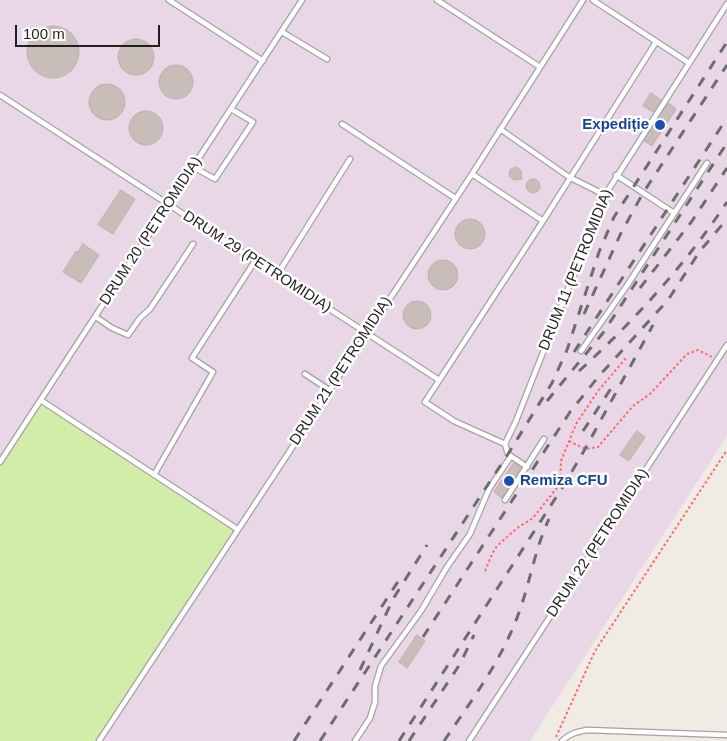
<!DOCTYPE html>
<meta charset="utf-8">
<style>
body{margin:0}
#map{position:relative;width:727px;height:741px;overflow:hidden;background:#f0ebe5;font-family:Helvetica,sans-serif}
canvas{display:block}
.scale{position:absolute;left:15px;top:25px;width:145px;height:22px;box-sizing:border-box;border:2px solid #1f1f1f;border-top:0;padding-left:6px;font-size:15px;line-height:18px;white-space:nowrap;color:#1f1f1f;-webkit-text-stroke:4px #fff;paint-order:stroke}
</style>
<div id="map">
<canvas width="727" height="741"></canvas>
<div class="scale">100 m</div>
</div>
<script>
const c = document.querySelector('canvas').getContext('2d');
c.lineJoin = 'round';
function fillPath(path, color) {
  c.fillStyle = color;
  c.fill(path, 'evenodd');
}
function trace(path, color, width, dash) {
  c.strokeStyle = color;
  c.lineWidth = width;
  c.lineCap = dash ? 'butt' : 'round';
  c.setLineDash(dash || []);
  c.stroke(path);
}
function label(font, color, halo, rows, align = 'center') {
  c.font = font + ' Helvetica,sans-serif';
  c.lineWidth = 5;
  c.setLineDash([]);
  c.textBaseline = 'middle';
  c.strokeStyle = halo;
  c.fillStyle = color;
  for (const [text, x, y, turn = 0] of rows) {
    c.save();
    c.translate(x, y);
    c.rotate((+turn || 0) * Math.PI / 180);
    c.textAlign = isNaN(turn) ? turn : align;
    if (halo) c.strokeText(text, 0, 0);
    c.fillText(text, 0, 0);
    c.restore();
  }
}
const industrial = new Path2D(`
 M0,0H727V436L530,741H0Z`);
const grass = new Path2D(`
 M42,401L237,529L99,741H0V464Z`);
const building = new Path2D(`
 M27 52a26 26 0 1 1 52 0a26 26 0 1 1-52 0Z
 M118 57a18 18 0 1 1 36 0a18 18 0 1 1-36 0Z
 M159 82a17 17 0 1 1 34 0a17 17 0 1 1-34 0Z
 M89 102a18 18 0 1 1 36 0a18 18 0 1 1-36 0Z
 M651,93L661,100L653,112L643,106Z
 M669,103L676,109L652,146L644,141Z
 M129 128a17 17 0 1 1 34 0a17 17 0 1 1-34 0Z
 M516,167L521,170L522,179L514,180L509,176L510,170Z
 M526 186a7 7 0 1 1 14 0a7 7 0 1 1-14 0Z
 M121,190L135,199L113,234L98,225Z
 M455 234a15 15 0 1 1 30 0a15 15 0 1 1-30 0Z
 M83,244L99,255L81,283L63,272L76,251L78,252Z
 M428 275a15 15 0 1 1 30 0a15 15 0 1 1-30 0Z
 M403 315a14 14 0 1 1 28 0a14 14 0 1 1-28 0Z
 M637,431L645,437L629,461L620,455Z
 M514,463L521,468L502,498L494,492Z
 M417,635L425,641L407,668L399,662Z`);
const path = new Path2D(`
 M569,441L585,449L598,447L633,406L650,394L687,354L698,350L712,357
 M485,571L493,552L497,546L517,528L533,518L560,484L561,461L576,424L598,391L626,358
 M556,737L595,651L727,450`);
const service = new Path2D(`
 M169,0L263,61
 M437,0L540,67
 M593,0L689,63
 M282,32L327,59
 M0,95L439,380
 M342,124L455,198
 M500,129L569,177L605,195
 M193,167L215,179L253,122L231,109
 M472,174L543,221
 M616,175L674,213
 M277,275L350,159
 M96,317L112,328L128,335L140,318L150,309L193,244
 M581,351L626,287L707,163
 M305,374L329,390
 M42,401L237,529
 M505,444L516,421L605,195L727,4
 M0,462L302,0
 M527,467L508,454L505,444L454,421L425,402L543,221L656,42
 M154,475L213,372L192,358L255,261
 M505,500L544,439
 M99,741L472,174L583,0
 M355,741L370,718L375,702V686L381,666L421,611L447,567L470,534L489,489L511,456
 M469,741L727,345
 M562,741C569,734 576,732 587,730L727,735`);
const rail = new Path2D(`
 M640,288L692,221L727,168
 M584,314L621,233L643,193L727,65
 M574,352L727,118
 M579,371C634,321 686,264 727,202
 M547,401L603,333L727,143
 M583,431L612,387
 M423,637L570,412L599,376L668,300L700,251L727,219
 M360,670L393,599L427,545
 M294,741L399,580
 M320,741L508,454L552,383L567,350L599,252L614,217L727,42
 M399,741L564,485L585,449L653,325
 M409,741L460,664L474,635
 M444,741C469,704 497,667 514,625C529,591 533,553 549,519`);
const markers = [
 [660,125,6,"#1a4fb4"],
 [509,481,6,"#1a4fb4"]
];
const transitNames = [
 ["Expediție",649,125],
 ["Remiza CFU",520,481,"left"]
];
const streetNames = [
 ["DRUM 20 (PETROMIDIA)",151,231,-57],
 ["DRUM 29 (PETROMIDIA)",257,262,33],
 ["DRUM 11 (PETROMIDIA)",576,270,-68],
 ["DRUM 21 (PETROMIDIA)",341,371,-57],
 ["DRUM 22 (PETROMIDIA)",598,543,-57]
];
fillPath(industrial, '#e9d7e8');
fillPath(grass, '#d2eca9');
fillPath(building, '#c8bdb8');
trace(building, '#c2afa7', 1);
trace(service, '#a3a3a3', 7);
trace(path, '#fe686b', 2, [2.5, 2.5]);
trace(service, '#fff', 4.5);
trace(rail, '#6d6d6d', 3, [10, 10]);
for (const [x, y, r, color] of markers) {
  const dot = new Path2D();
  dot.arc(x, y, r, 0, 2 * Math.PI);
  c.fillStyle = color;
  c.fill(dot);
  trace(dot, '#fff', 2);
}
label('bold 15px', '#164399', '#fff', transitNames, 'right');
label('15px', '#1f1f1f', '#fff', streetNames);
</script>
